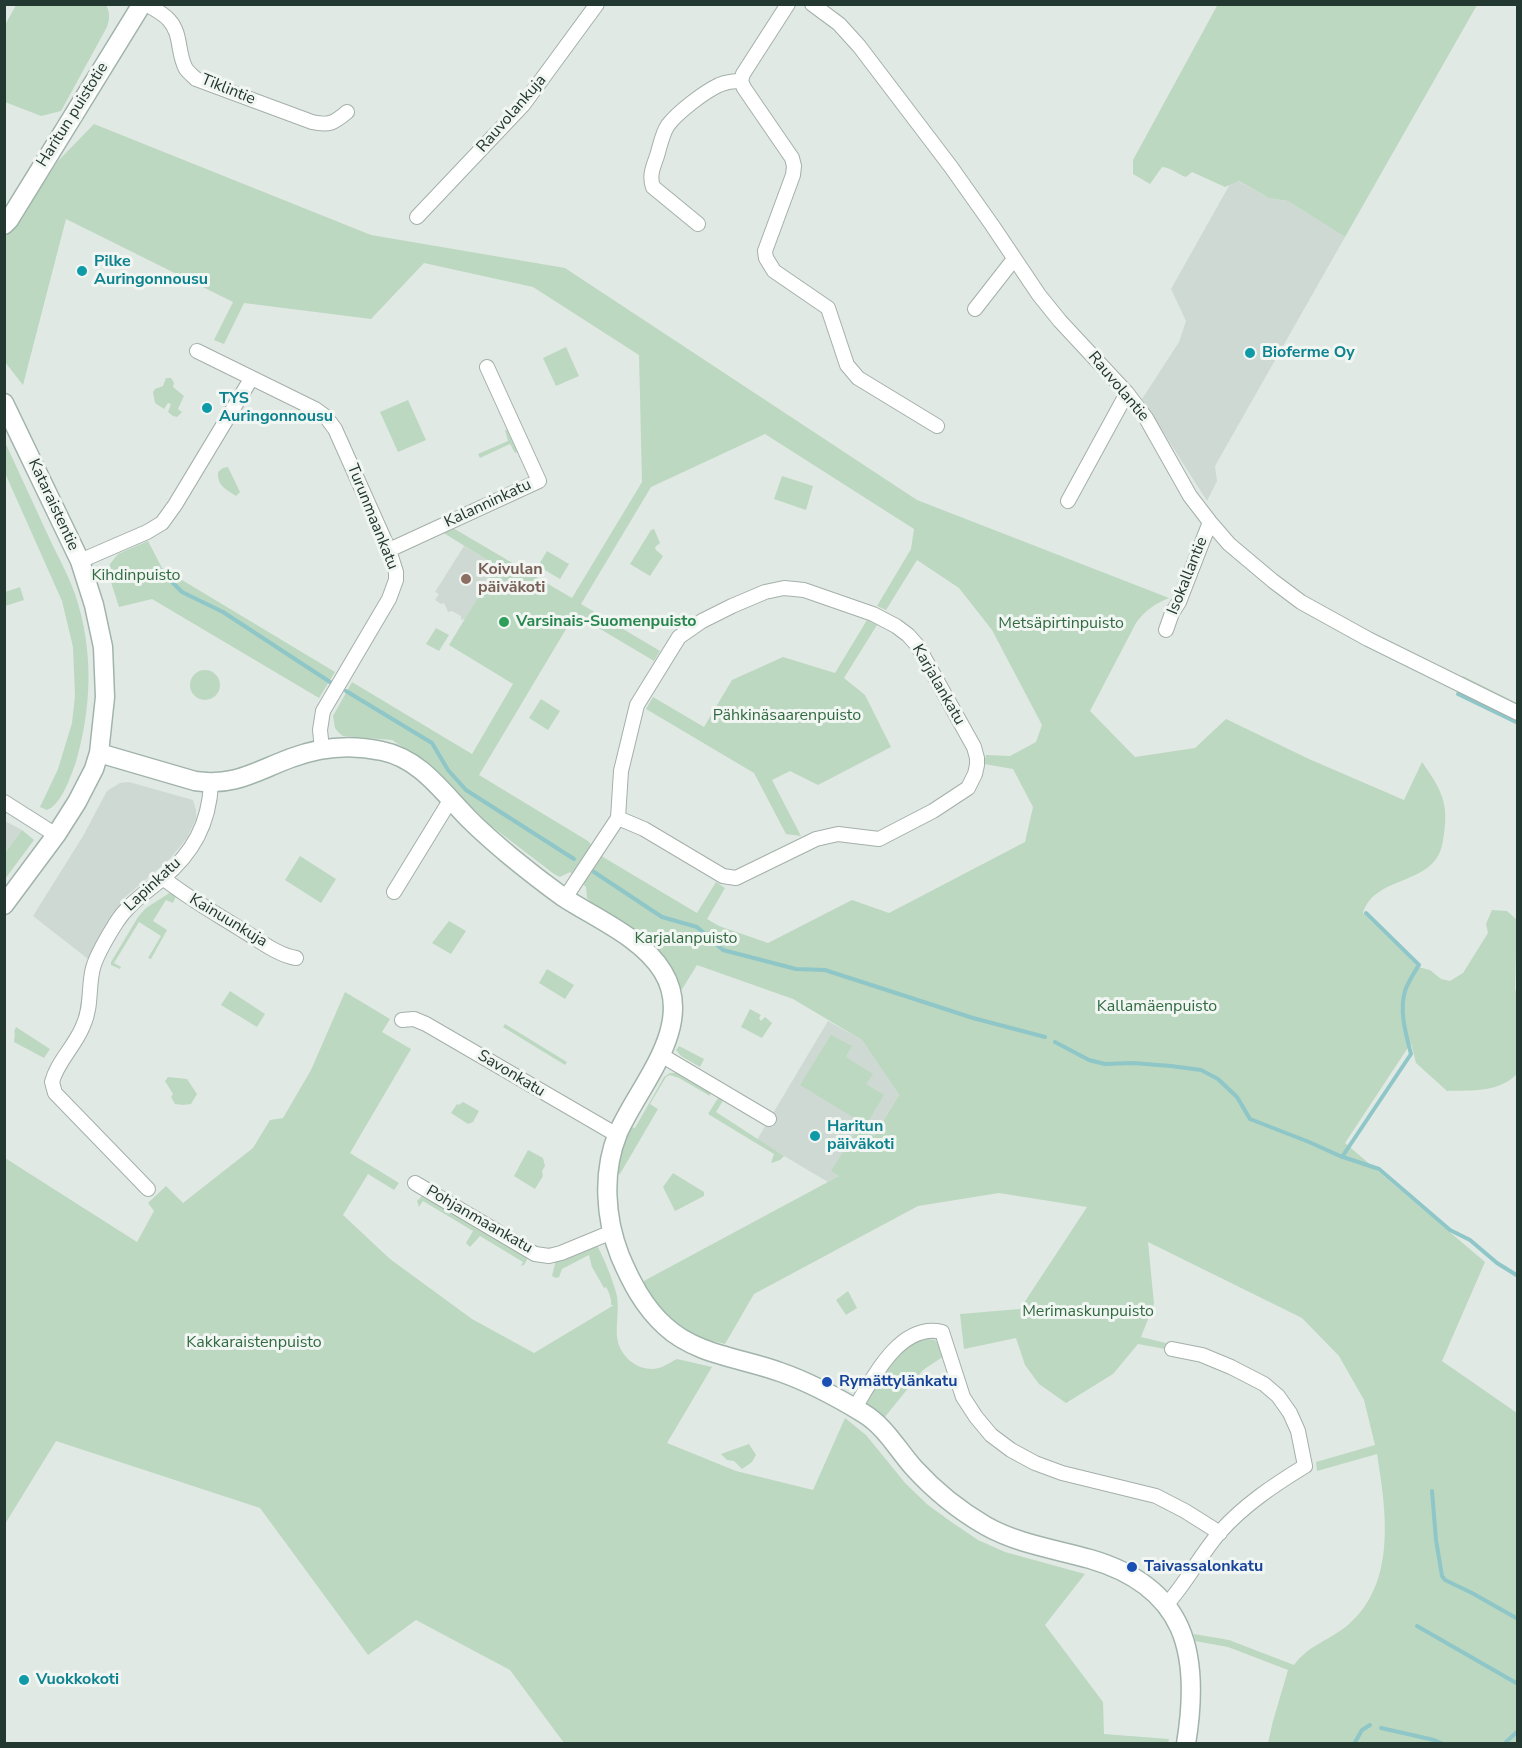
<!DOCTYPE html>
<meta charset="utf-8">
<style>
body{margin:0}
#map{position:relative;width:1522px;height:1748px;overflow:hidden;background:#e1e9e4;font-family:"Nunito Sans",sans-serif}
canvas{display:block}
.frame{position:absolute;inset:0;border:6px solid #233830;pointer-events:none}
</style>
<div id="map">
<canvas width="1522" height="1748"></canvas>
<div class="frame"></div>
</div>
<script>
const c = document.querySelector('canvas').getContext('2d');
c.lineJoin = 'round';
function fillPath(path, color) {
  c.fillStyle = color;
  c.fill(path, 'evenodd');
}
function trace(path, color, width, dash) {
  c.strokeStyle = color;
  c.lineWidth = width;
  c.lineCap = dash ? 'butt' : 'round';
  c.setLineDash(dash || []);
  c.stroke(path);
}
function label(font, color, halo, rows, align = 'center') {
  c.font = font + ' "Nunito Sans",sans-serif';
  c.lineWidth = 6;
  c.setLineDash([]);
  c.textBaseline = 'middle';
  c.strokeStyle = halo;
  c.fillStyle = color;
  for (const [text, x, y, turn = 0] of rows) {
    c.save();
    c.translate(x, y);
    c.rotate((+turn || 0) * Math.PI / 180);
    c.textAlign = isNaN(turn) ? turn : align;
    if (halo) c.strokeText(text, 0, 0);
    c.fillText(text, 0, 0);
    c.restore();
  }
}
const built = new Path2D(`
 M1238,181L1269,198L1288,201L1345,237L1215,466L1217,481L1207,501L1142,399L1179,342L1186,321L1171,289L1230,184Z
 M464,546L497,566L465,619L461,620V616L452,611L448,612L444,603L441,604L435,600L439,594L435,592Z
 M129,782L193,800L196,810V819L187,838L169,860L124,898L88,959L33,916L83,836L107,791L120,783Z
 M5,821L22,830L5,853Z
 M828,1021L862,1040L899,1095L854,1168L828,1182L757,1140Z`);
const green = new Path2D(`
 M1218,4L1477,5L1345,237L1288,201L1269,198L1239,181L1225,187L1192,172L1186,177C1177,174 1172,168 1162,167L1150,184L1133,174V160Z
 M16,5H106C110,13 110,18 107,27L61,111L41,116L5,102V25Z
 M94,124L371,235L565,268L917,500L1169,598C1155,604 1145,610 1136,623L1090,711L1135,757L1195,748L1226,719L1309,759L1404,800L1422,762C1440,788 1449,801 1444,834C1443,840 1442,847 1440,852C1426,885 1374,877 1363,913L1418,967L1430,970L1441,979L1450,981L1463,973L1488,933L1486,924L1492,910L1507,911L1517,920L1515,989L1518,997L1517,1074C1498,1093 1472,1090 1447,1091L1416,1063L1411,1043L1345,1143L1485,1262L1442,1361L1517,1413V1743H1268L1273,1721L1288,1670L1228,1647L1195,1641L1194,1634L1229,1640L1294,1665C1308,1645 1331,1640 1349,1624C1397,1582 1386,1510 1377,1454L1317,1471L1316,1462L1375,1445L1364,1400L1339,1356L1302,1318L1148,1242L1154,1304L1141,1337L1166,1343L1165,1349L1138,1344L1113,1374L1066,1403L1039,1384L1025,1365L1016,1338L964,1349L960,1314L1020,1309L1087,1207L999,1193L918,1206L754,1294L725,1344C715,1341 703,1340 694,1335C671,1324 655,1302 640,1283L839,1176L831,1171L859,1127L874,1136L899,1095L862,1040L793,999L697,965L679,994C668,945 634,930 594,906L587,898L586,887L570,872L560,877L554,874L490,825L430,765L392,740L343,736L338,732L335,728L333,716L352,682L472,754L513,684L449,645L497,566L442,532L453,528L572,598L642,482L639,355L533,287L424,263L371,319L244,303L224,344L214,340L233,302L66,219L23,385L5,362V237L16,226L58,161ZM765,434L914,529L911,549L877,606L886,610L917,560L959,588L992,630L1042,725L1036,742L1010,756L986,755L984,764L1013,769L1033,807L1025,842L889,913L852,900L768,943L719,926L707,919L725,888L716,882L697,913L603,857L588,841L479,775L575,614L654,661L660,651L581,604L651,487Z
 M566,347L579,376L556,386L543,358Z
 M166,378H171L174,383L173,387L184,396L178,409L182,412L177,417L173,416L168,412L171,404L168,403L164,409L155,403L153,392L155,389L163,386Z
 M408,400L426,440L398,452L380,412Z
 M505,430H507L517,452L515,453L510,444L480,458L478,454L508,441Z
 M4,440C20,475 36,509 52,544C60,560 69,577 75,594C94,650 92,709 75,765C70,778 61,805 47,810L40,807L58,769L72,723L75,696L73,647L62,601L5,473Z
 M228,467L240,492L236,496C226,489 217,486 218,472L223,468Z
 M782,476L813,486L806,510L774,499Z
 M654,529L660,543L655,547L656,550L663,556L650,576L630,564L651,530Z
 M148,541L162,568L335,672L319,698L152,599L119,607L109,576L110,564L118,554Z
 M547,551L569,564L560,579L538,566Z
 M20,587L24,600L5,606V592Z
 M867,620L877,625L844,678L865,695L891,747L818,785L790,771L772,780L801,836L786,834L754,773L646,709L653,697L704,727L732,680L783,657L835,673Z
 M436,628L449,635L439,651L426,644Z
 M190 685a15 15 0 1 1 30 0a15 15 0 1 1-30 0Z
 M1463,676L1517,703V722L1454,690Z
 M541,699L560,711L548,730L529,718Z
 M22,830L34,840L5,879V853Z
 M300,856L336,879L321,903L285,880Z
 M171,892L174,893L176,896L173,903L166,900L153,921L167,930L151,959L148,958L161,936L139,922L114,963L121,967L120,969L111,965V962L138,917L146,908Z
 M449,921L466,931L451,954L432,943Z
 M547,969L574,985L565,999L539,983Z
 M230,991L265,1014L257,1027L221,1005Z
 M345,992L390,1019L382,1032L411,1049L350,1153L399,1183L394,1190L368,1174L343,1215L390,1259L472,1319L534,1353L614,1305H611C612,1300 609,1292 606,1287L604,1288L592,1267L589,1255L562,1269L559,1277L556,1278L552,1276L556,1260L596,1244C603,1255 614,1283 617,1296C619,1309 616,1324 617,1337C619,1354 634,1369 652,1369C661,1369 669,1363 677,1359L712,1367L667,1443L736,1471L813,1490L845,1418L866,1435L906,1484L928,1505L950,1521L978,1540L1005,1552L1085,1574L1045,1625L1103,1702L1104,1734L1169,1739L1168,1743H564L510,1670L416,1620L368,1655L260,1508L56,1441L5,1524V1158L137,1242L154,1211L148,1203L166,1186L183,1203L253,1148L270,1120L283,1118L311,1070Z
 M750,1009L761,1015L759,1018L761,1021L765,1017L772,1023L762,1038L741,1027Z
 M505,1024L567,1062L565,1065L503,1027Z
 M16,1027L50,1049L44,1058L14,1042L15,1033L14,1032Z
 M831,1035L852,1046L846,1056L847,1058L873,1074L866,1084L884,1095L866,1125L800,1085Z
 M679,1046L704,1059L700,1067L681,1056L676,1050Z
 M677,1071L710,1089V1096L679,1078L670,1075L666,1077L650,1104L658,1109L620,1174H617L622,1147L631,1127L635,1128L664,1077L670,1073H675Z
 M168,1077L187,1079L197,1094L191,1104L183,1105L175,1104L171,1097L173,1094L165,1081Z
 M720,1095L724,1099L716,1112L784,1156L780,1160L771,1163L774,1154L708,1114Z
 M463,1102L479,1111L473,1122L468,1124L451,1113L457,1104L459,1105Z
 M528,1150L543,1158L545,1166L542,1171L543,1176L535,1189L514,1176Z
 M673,1173L704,1192V1196L675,1211L663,1187Z
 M423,1195L529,1256L524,1265L521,1266L523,1262L480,1236L470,1247L466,1243L473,1231L423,1201L419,1207L417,1201Z
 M848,1291L857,1308L846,1315L836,1300Z
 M923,1339L935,1340L942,1349L944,1356L923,1370L884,1418L867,1405L865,1401C881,1375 893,1350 923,1339Z
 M749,1444L756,1455L752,1462L742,1469L734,1461L727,1460L721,1454Z`);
const stream = new Path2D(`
 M169,579L182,592L223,612L330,682
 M346,691L432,743L448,770L466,790L574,859
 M1458,694L1518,723
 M594,872L662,917L697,927L723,950L796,969L825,970L973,1018L1045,1037
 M1055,1042L1089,1060L1105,1064L1133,1063L1171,1066L1201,1070L1218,1079L1237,1097L1250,1119L1309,1142L1340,1156L1379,1169L1450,1230L1470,1240L1497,1263L1518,1276
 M1342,1157L1411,1054C1406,1034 1399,1012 1405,991C1408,982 1414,973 1419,965L1366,913
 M1432,1491L1436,1540L1442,1576L1445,1580L1472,1593L1518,1619
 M1417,1626L1518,1684
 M1381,1728L1434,1740L1443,1744
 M1354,1744L1362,1730L1370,1725
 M1504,1744L1518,1731`);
const street = new Path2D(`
 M146,4C154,9 163,13 169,20C182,34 177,53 186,69C189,73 193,76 196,79L312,122C329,126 334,123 347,112
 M788,4L743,74L741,81L744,88L792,158L794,166L793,175L765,251L766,258L774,271L828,308L847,365L858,378L937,426
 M812,4L839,24L859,46L951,167L992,225L1039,295L1060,321L1127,393L1146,418L1190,496L1210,522L1229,544L1273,581L1301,602L1368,639L1518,713
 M417,217L523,105L597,4
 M698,224L653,187C649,176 653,167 657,156C660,146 662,134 668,125C678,112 704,92 719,85C726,82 734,81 741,81
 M975,309L1014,259
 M197,351L315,409L326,417L335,429L389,550L396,572V580L389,599L323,711L320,730L322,749
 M1068,501L1127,393
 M389,550L539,481L487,367
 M80,561L147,532L162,523L175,505L251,379
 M1166,630L1172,613L1179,602L1210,522
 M4,802L56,835
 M163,878C188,898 215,913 242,930C259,940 277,955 296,958
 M394,892L451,799
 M565,898L618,818L621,771L637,705L679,637L702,621L732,606L765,592L784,588L804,590L873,614L896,626L908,635L917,645L974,747L977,758V765L975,774L968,788L933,811L879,839L838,834L816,839L736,878L723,876L644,829L618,818
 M402,1020L414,1019L426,1024L617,1135
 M661,1055L769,1119
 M415,1183L535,1254L549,1256L561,1253L612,1232
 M148,1189L55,1093L52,1082C57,1062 75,1046 83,1026C92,1007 88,987 93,968C97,953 108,936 116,923C128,904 145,893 162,879C193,853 209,824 211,784
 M855,1408C872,1379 900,1322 942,1332L963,1397L976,1417L991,1435L1011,1450L1035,1463L1062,1473L1156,1496L1185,1511L1220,1533
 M1167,1604C1187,1582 1200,1555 1220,1532C1244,1505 1274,1485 1305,1466L1298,1431L1290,1413L1278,1396L1264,1384L1231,1367L1202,1355L1172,1349`);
const secondary = new Path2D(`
 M4,225L9,220L142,4
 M4,403L80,561L94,605L103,647L105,697L99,753L94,769L77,802L56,835L4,905
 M99,753L195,781C234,787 256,771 291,758C320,747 351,744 382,751C422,759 445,796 472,822C484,834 497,845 510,856C527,870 545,884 563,897C595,918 643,938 663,972C696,1026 639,1085 618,1133C602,1172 605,1218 620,1256C631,1282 644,1307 665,1326C696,1355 742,1358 780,1372C806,1381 840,1399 863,1413C886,1427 897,1449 914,1468C934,1490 960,1511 986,1526C1018,1544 1055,1549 1090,1559C1186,1587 1201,1653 1186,1744`);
const markers = [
 [82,271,6,"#0f9aa8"],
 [1250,353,6,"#0f9aa8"],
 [207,408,6,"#0f9aa8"],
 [466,579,6,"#8d6e63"],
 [504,622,6,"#2e9e5b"],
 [815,1136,6,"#0f9aa8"],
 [827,1382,6,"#1a4fb4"],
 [1132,1567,6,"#1a4fb4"],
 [24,1680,6,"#0f9aa8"]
];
const streetNames = [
 ["Tiklintie",228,90,22],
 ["Rauvolankuja",512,114,-49],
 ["Haritun puistotie",73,115,-58],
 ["Rauvolantie",1118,387,50],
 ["Kalanninkatu",488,504,-25],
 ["Kataraistentie",53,505,65],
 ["Turunmaankatu",372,517,68],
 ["Isokallantie",1188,576,-68],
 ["Karjalankatu",938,685,60],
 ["Lapinkatu",153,885,-43],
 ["Kainuunkuja",228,921,31],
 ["Savonkatu",511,1074,31],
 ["Pohjanmaankatu",479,1220,30]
];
const cultureNames = [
 ["Pilke",94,262],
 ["Auringonnousu",94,280],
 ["Bioferme Oy",1262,353],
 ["TYS",219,399],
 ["Auringonnousu",219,417],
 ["Haritun",827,1127],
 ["päiväkoti",827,1145],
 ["Vuokkokoti",36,1680]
];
const educationNames = [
 ["Koivulan",478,570],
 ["päiväkoti",478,588]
];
const parkNames = [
 ["Kihdinpuisto",136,576],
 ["Metsäpirtinpuisto",1061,624],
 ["Pähkinäsaarenpuisto",787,716],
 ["Karjalanpuisto",686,939],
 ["Kallamäenpuisto",1157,1007],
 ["Merimaskunpuisto",1088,1312],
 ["Kakkaraistenpuisto",254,1343]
];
const leisureNames = [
 ["Varsinais-Suomenpuisto",516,622]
];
const transitNames = [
 ["Rymättylänkatu",839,1382],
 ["Taivassalonkatu",1144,1567]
];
fillPath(built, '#cfd9d3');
fillPath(green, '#bcd8c0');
trace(stream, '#8fc6c8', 4);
trace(street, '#a4b0aa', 16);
trace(secondary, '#a1b4ab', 21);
trace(street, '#fff', 14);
trace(secondary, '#fff', 18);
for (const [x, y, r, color] of markers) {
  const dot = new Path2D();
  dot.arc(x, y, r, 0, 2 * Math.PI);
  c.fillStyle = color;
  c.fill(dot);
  trace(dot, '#f1f6f3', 2);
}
label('16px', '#233830', '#f1f6f3', streetNames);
label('bold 16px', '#0d838f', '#f1f6f3', cultureNames, 'left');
label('bold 16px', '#785e54', '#f1f6f3', educationNames, 'left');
label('16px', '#326a41', '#f1f6f3', parkNames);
label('bold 16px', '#27864d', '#f1f6f3', leisureNames, 'left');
label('bold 16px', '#164399', '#f1f6f3', transitNames, 'left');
</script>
